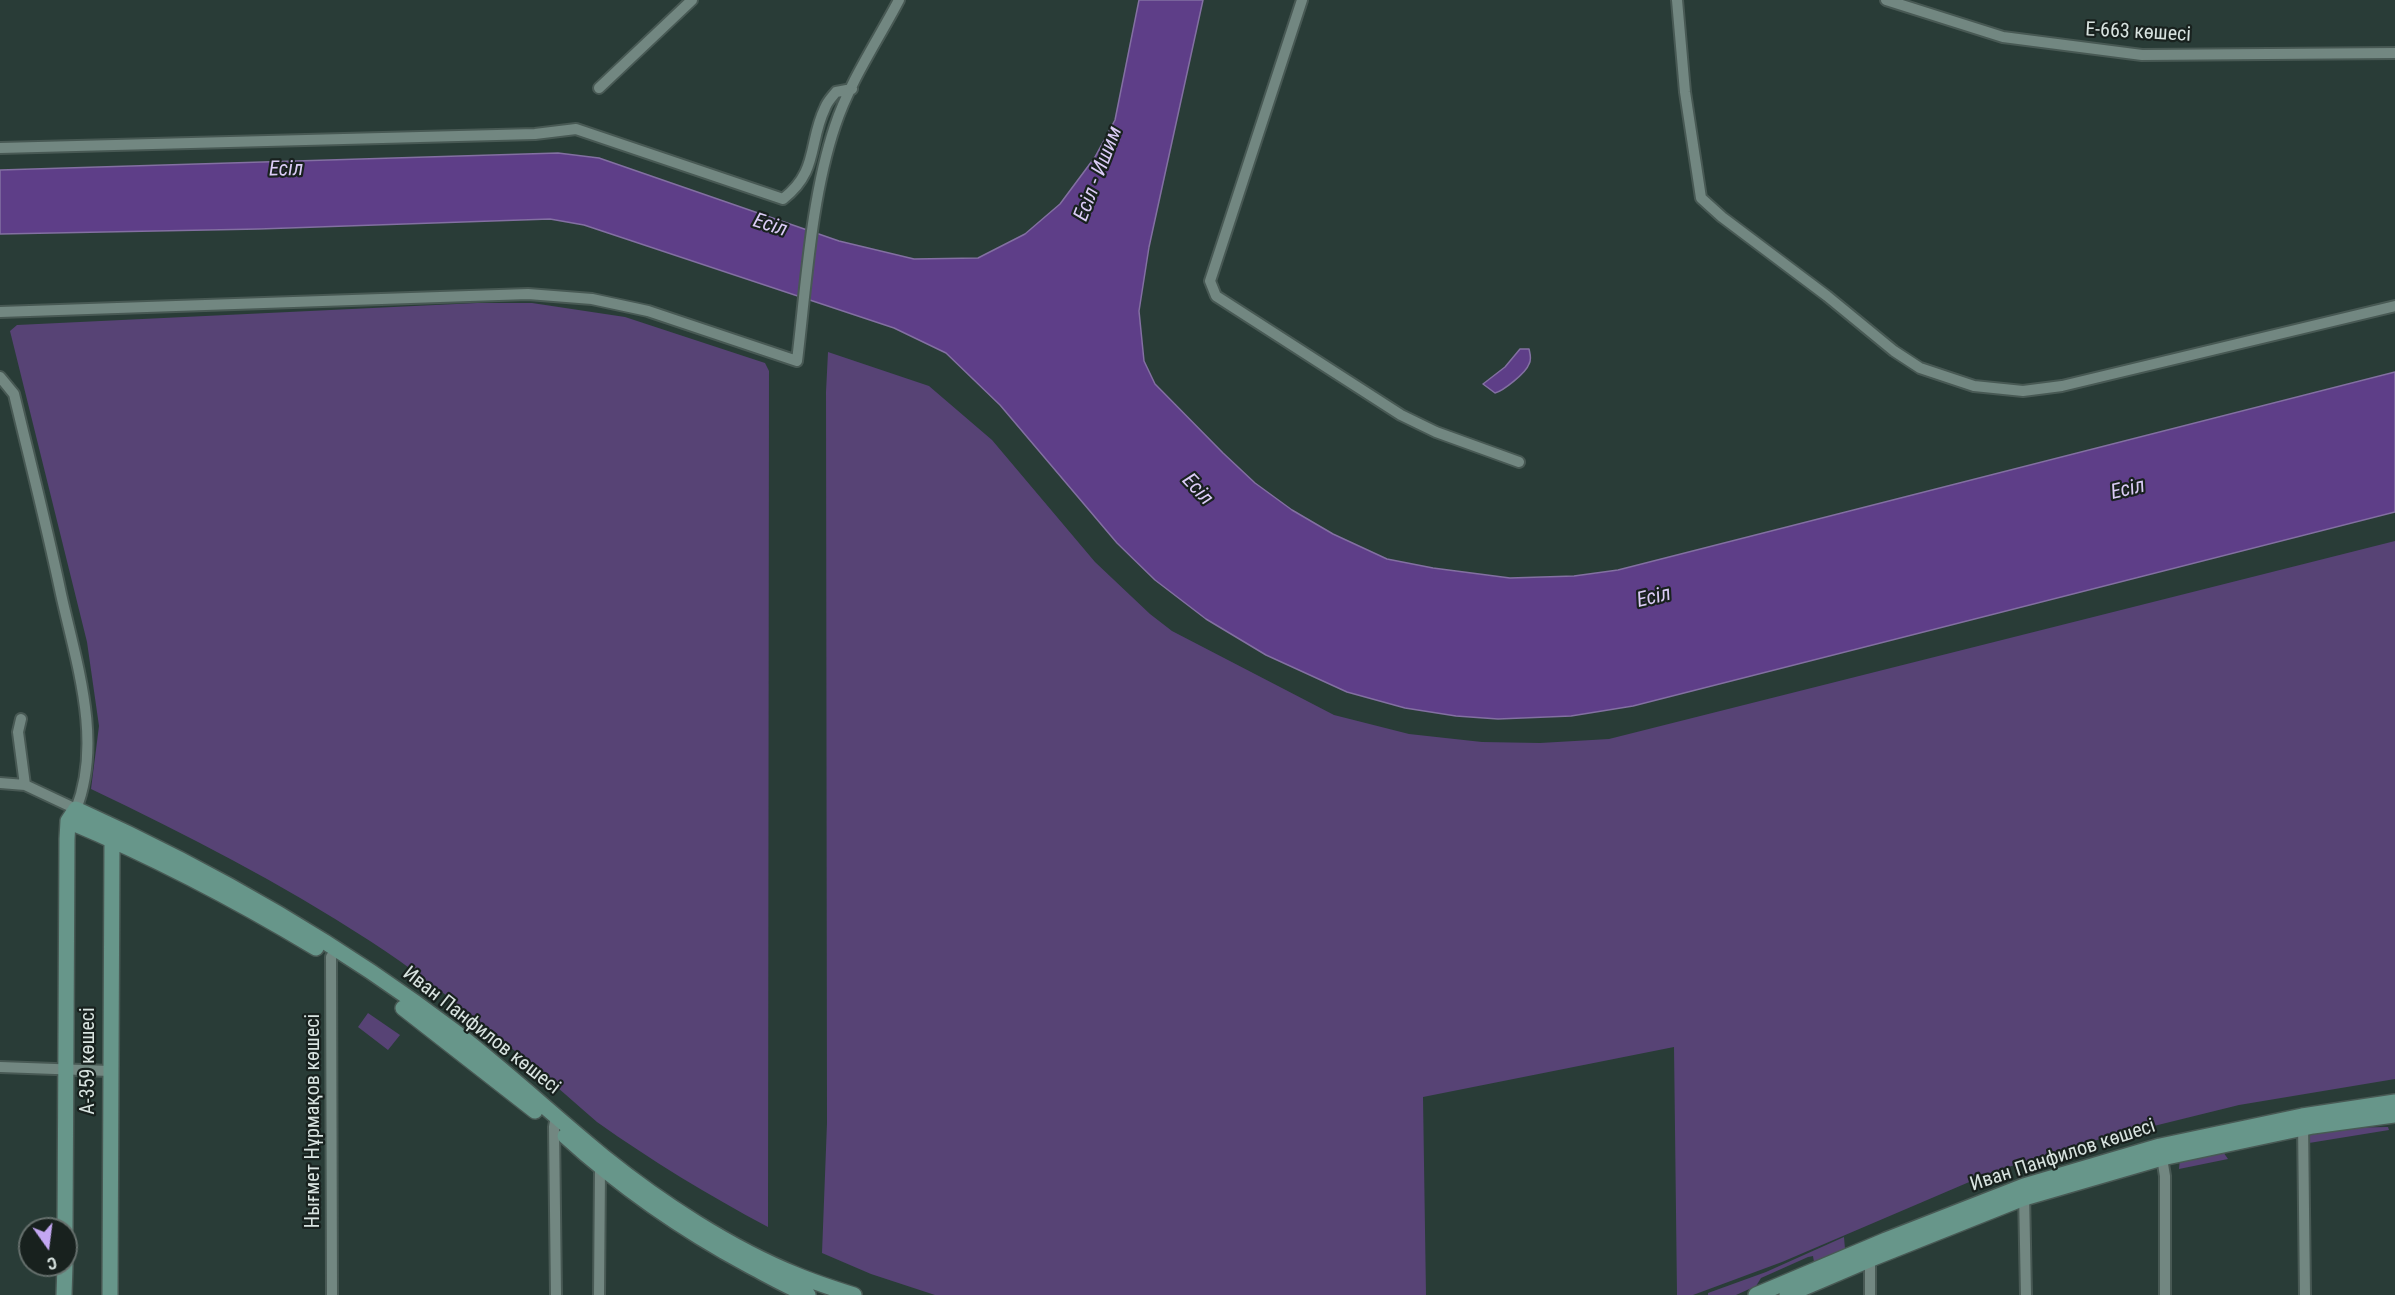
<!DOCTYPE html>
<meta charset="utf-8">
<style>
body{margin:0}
#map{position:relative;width:2395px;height:1295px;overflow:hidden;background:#293c37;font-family:"Roboto Condensed",sans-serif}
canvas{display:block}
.north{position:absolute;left:18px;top:1217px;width:60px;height:60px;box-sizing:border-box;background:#18211e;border:2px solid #656f6c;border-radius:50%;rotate:166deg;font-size:16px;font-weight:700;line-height:24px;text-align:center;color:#d8e3e0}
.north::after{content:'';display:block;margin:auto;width:21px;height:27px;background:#c3a7f2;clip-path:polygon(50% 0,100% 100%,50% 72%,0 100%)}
</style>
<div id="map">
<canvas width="2395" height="1295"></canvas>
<div class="north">С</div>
</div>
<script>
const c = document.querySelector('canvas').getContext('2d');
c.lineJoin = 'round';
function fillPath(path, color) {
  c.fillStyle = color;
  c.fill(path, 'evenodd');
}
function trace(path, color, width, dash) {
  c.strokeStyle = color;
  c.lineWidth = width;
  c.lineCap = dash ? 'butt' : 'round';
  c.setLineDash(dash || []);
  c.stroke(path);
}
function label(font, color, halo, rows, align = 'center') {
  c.font = font + ' "Roboto Condensed",sans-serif';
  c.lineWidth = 4.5;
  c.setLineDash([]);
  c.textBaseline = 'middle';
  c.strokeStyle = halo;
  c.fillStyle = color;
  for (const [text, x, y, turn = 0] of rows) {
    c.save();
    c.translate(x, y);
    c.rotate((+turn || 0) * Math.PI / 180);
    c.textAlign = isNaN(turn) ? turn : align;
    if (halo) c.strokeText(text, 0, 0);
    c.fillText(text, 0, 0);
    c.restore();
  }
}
const green = new Path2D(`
 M477,303H532L625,317L765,363L769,371L768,1227C708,1195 652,1161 597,1122C524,1058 451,994 370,941C281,883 187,835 91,789L99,726L87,642L10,331L17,325Z
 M828,352L929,386L992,440L1095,562L1150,614L1172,631L1334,715L1409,734L1482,742L1540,743L1609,739L2395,541V1079L2239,1105L2093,1141L1995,1171L1782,1262L1693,1295H1677L1674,1047L1423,1097L1426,1295H935L871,1274L822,1253L827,1123L826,392Z
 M368,1013L400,1035L388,1050L358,1027Z
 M2388,1127L2389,1130L2309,1143L2310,1134L2342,1128Z
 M2221,1149L2228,1159L2179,1169L2180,1158Z
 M1844,1237L1845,1249L1814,1262L1813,1256L1808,1257L1761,1278L1756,1286L1736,1295H1708V1293L1766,1272Z`);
const water = new Path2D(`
 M1139,0H1203L1149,247L1139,311L1144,361L1155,384L1223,453L1255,483L1292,510L1333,534L1387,559L1433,568L1510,578L1574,576L1618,570L2395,372V512L1633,706L1571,716L1498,719L1456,716L1405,708L1347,692L1266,655L1206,619L1155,580L1117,543L1000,405L946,353L894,328L584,225L550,219L259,229L0,234V170L558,153L599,158L839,241L914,259L978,258L1025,234L1060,204L1095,157L1115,120Z
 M1520,349H1529C1530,354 1532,359 1529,364C1526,373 1503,391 1495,393L1483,384L1505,367Z`);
const street = new Path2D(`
 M1302,0L1210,281L1216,296L1401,415L1436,432L1519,462
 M1677,0L1685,92L1701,198L1722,217L1827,296L1894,351L1920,368L1974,386L2023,391L2062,386L2395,306
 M1886,0L2003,37L2142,55L2395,53
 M599,88L692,0
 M0,148L535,134L576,129L783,199C819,171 808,143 825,108C827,102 832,97 836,92L852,89
 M0,312L528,294L592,299L648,311L797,361C806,287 811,197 835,126C849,83 878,40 899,0
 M0,377L14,394C30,461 47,527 61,594C76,662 103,741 76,809L25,785L18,732L21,719
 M0,783L25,785
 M0,1067L110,1071
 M2303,1122L2305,1295
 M2161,1152L2165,1176V1295
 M2024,1193L2026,1295
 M1870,1253V1295
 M332,1295L331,957L337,949
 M556,1295L554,1127L556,1116
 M599,1295L600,1168L602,1164`);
const secondary = new Path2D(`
 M68,821C154,857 236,900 316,948
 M403,1008L535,1111
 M565,1136C621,1187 683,1230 750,1266C769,1276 788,1287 808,1295
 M65,1229L67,839L68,821L76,809C211,870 340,944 458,1034C508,1073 555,1117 604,1157C660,1202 730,1248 797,1275C816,1283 835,1289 854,1295
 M64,1295L65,1265
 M110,1295L112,839L117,831
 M1756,1295L1886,1240L2024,1186L2160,1146L2302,1116L2395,1102
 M1787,1295L1871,1259L2024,1198L2162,1158L2313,1126L2395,1115`);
const streetNames = [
 ["Е-663 көшесі",2138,33,3],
 ["Иван Панфилов көшесі",481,1031,38],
 ["А-359 көшесі",89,1061,-90],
 ["Нығмет Нұрмақов көшесі",314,1121,-90],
 ["Иван Панфилов көшесі",2063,1156,-18]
];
const waterNames = [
 ["Есіл",286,170,-1],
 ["Есіл - Ишим",1099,174,-69],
 ["Есіл",770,226,18],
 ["Есіл",1197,490,47],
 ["Есіл",2128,490,-13],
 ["Есіл",1654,598,-13]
];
fillPath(green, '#574375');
fillPath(water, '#5e3e88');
trace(water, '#8370a2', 1.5);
trace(street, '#485954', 14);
trace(secondary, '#485954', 18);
trace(street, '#728781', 10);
trace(secondary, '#67968a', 15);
label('20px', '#d8e3e0', '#18211e', streetNames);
label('italic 21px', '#dbccf6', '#18211e', waterNames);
</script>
